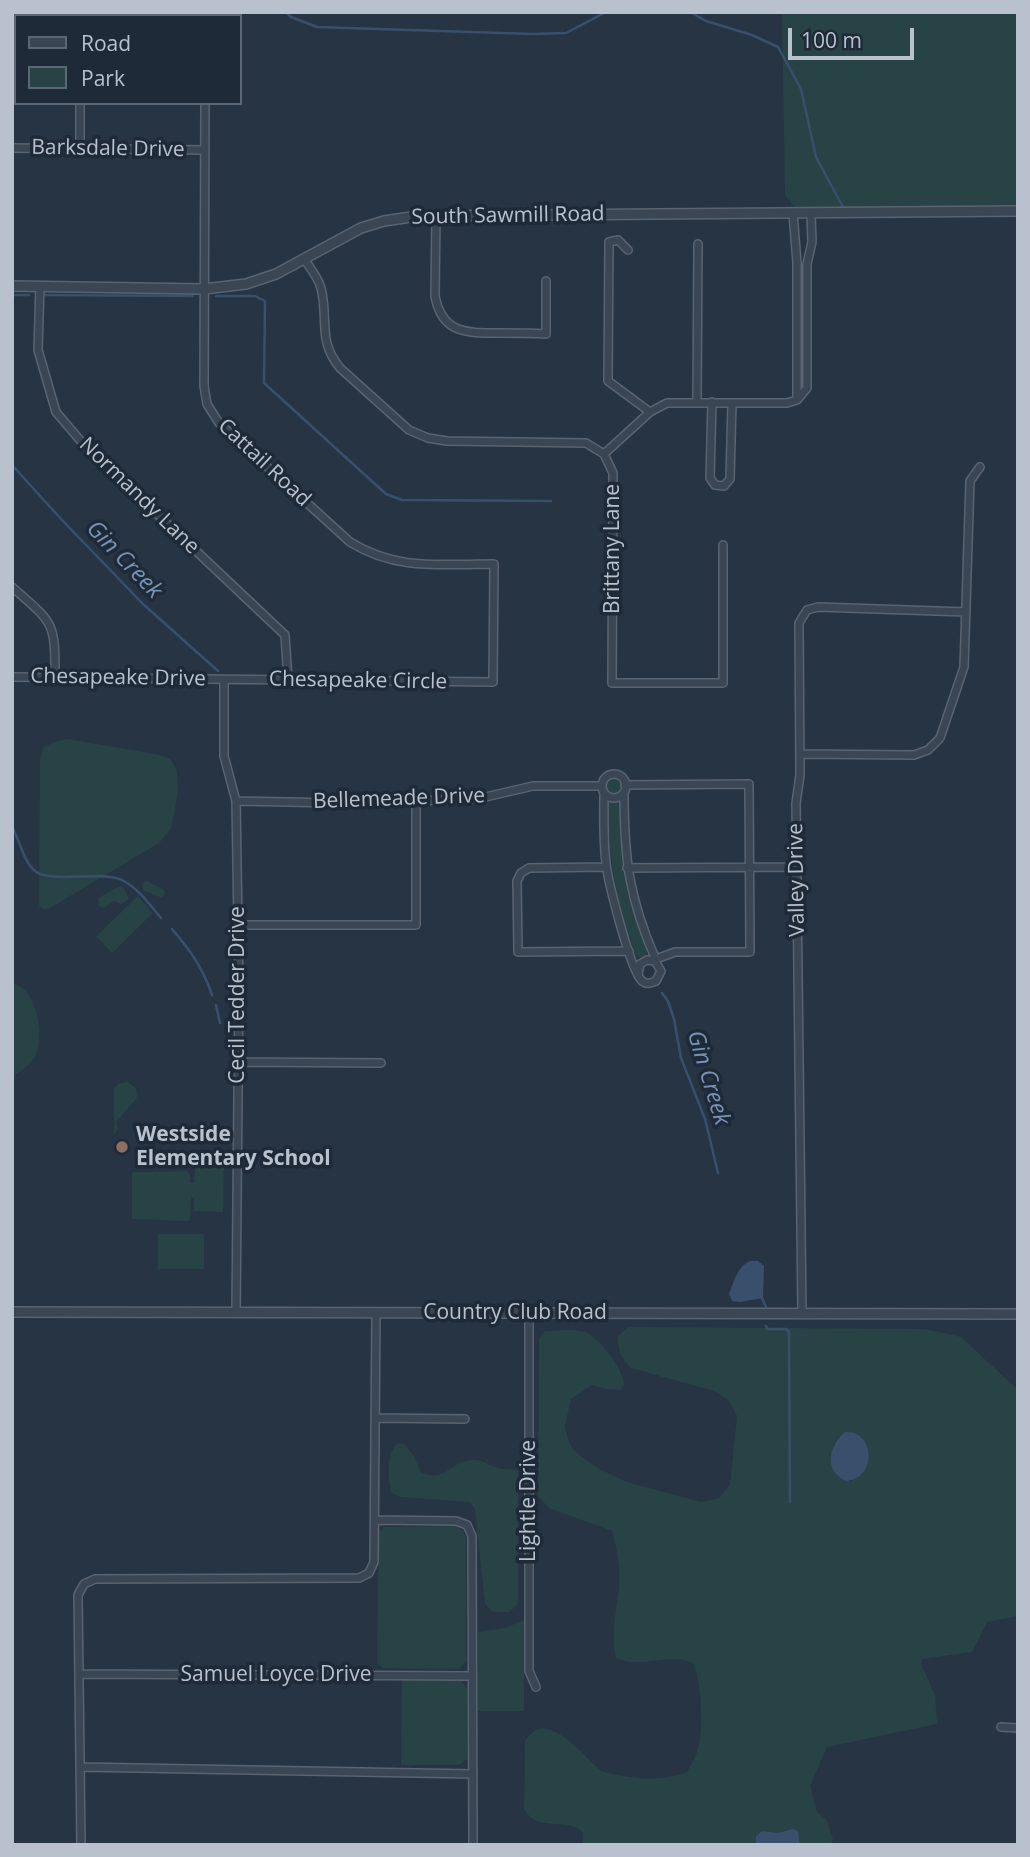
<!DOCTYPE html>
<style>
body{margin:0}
#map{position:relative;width:1030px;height:1857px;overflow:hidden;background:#263444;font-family:"Open Sans",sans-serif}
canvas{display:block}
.frame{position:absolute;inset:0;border:14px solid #b8c1cd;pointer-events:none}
.legend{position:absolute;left:14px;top:14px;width:228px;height:91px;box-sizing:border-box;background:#1f2a39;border:2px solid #5c6674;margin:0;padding:9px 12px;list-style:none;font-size:21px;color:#b8c1cd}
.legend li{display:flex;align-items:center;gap:14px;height:35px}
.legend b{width:35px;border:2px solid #5c6674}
.scale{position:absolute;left:788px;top:28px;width:126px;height:32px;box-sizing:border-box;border:4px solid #b8c1cd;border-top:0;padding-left:9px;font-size:21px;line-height:24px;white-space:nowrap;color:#b8c1cd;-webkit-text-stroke:5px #1f2a39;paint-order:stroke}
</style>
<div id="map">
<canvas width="1030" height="1857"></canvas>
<div class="frame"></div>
<ul class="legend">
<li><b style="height:9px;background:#3a4654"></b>Road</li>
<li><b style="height:19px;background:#284345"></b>Park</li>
</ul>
<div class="scale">100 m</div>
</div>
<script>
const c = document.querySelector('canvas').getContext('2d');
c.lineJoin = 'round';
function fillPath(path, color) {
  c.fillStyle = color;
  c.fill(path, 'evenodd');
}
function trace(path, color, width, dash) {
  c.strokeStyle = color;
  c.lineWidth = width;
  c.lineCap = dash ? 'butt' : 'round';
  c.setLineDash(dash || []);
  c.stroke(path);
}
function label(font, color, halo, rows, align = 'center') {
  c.font = font + ' "Open Sans",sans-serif';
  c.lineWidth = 7;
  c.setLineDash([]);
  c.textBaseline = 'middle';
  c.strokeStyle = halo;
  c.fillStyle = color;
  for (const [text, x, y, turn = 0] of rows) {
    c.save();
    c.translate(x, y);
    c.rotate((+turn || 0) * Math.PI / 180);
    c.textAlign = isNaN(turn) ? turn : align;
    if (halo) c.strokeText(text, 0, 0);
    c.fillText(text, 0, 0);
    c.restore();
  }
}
const green = new Path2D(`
 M782,12H1018V206L795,208L785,195Z
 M68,739L160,755L170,759L177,771L178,793L171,828L159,843L50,908L43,909L39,906L40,759L44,747L57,741Z
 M605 786a8 8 0 1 1 16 0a8 8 0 1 1-16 0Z
 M613,801L620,805L622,862L629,899L647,952L644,958H639L635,953C617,900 609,866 608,809L610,802Z
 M147,881L164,890L165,893L162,898L143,890L142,884Z
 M120,886L124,888L129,899L121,904L114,901L104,908L99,906L98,898Z
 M138,896L153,913L112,953L96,936Z
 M12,983C37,988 44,1034 36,1055C31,1065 20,1071 12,1078Z
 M128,1082L136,1088L137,1098L116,1122L118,1129L114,1134V1088L120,1083Z
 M195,1165H224L223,1212L194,1211V1198L191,1197L190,1219L188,1221L132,1219V1174L134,1172L187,1171L190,1174V1183H194Z
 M158,1234H204V1269H158Z
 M628,1327L926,1329L961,1337L1018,1390V1616L987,1622L972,1652L922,1659L921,1664L935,1695L937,1724L827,1747L810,1786L817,1812L827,1820L833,1839L830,1845H800L798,1831L792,1829L778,1833L762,1831L756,1836V1845H583V1833L578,1828C559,1820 533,1830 524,1808L525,1741C547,1704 584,1759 602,1771C608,1774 617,1774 623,1776C647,1780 664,1780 687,1772C690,1766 695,1759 697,1752C704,1731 702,1683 693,1663C668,1652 640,1670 616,1658C610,1633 617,1611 619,1586C621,1567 617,1550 612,1531L549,1508L538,1496L539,1339L545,1331C557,1331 573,1328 585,1332C598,1336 625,1371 624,1385L620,1390L606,1389L592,1385L571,1399L565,1426L568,1439L573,1450L599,1469L627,1482L701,1502L719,1498L730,1485L737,1416L728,1400L714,1391L631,1368C621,1358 618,1350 618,1336ZM845,1432L852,1481H846L837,1476L833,1445Z
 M398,1443L404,1444L414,1456L421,1473C450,1482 449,1460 474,1460C483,1460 488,1465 495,1467C503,1470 511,1469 518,1470V1603L510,1612H493L485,1604L475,1509L470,1502L400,1497L392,1493C387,1481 386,1452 398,1443Z
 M455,1526L462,1530L466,1537V1662L459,1669L383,1668L377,1663L379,1532L384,1527Z
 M524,1620V1711H478V1632L505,1628Z
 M402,1679H459L467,1688V1759L459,1765H401Z`);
const water = new Path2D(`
 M750,1261H758L764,1266L763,1298L740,1302L732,1301L729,1294C734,1282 737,1267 750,1261Z
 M845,1432C875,1430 878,1478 846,1481C823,1471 829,1445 845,1432Z
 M792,1829L798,1831L800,1845H756V1836L762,1831L778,1833Z`);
const stream = new Path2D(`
 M286,12L291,17L317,27L532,34L566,33L606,12
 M690,12L706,21L752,35L778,47L801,89L816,157L844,209
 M12,295H29
 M44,295L193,296
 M216,296H255L265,301L264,383L386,494L402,500L551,501
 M12,465L61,519L143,604L218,671
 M12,827C20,840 23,861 35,871C51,884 100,870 122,880C138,888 150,905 161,918
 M172,929C190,950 203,968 212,995
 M662,993L668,1001L674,1019L681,1058L705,1119L718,1173
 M216,1005L220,1023
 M762,1298L766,1307
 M766,1326L767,1329H786L789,1332L790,1502`);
const minor = new Path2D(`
 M65,12L67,16
 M206,16V12
 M80,103V147
 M12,148L204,150
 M793,213L797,263V400L807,388V264L812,242L811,213
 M436,216L435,296C442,334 467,333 500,333C515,333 530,333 546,334V281
 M628,250L618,240L609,242L608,381L650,412
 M304,259C310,268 318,277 321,288C329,320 317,340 340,368L409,430L428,438L447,441L586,443L604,454L613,473L612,683H723V545
 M40,286L38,350L56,412L85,446L285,635L288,680
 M697,402L698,244
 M712,402L710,478L715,485L724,486L730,479L732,403
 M604,454L650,412L667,403H787L797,400
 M12,587C54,624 55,621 55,677
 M12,677L493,682L494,564C440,564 397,571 350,542L219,423L207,404L204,386L205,103
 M224,680V756L236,801L239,986L236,1312
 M800,754L914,755L928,750L940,738L964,667L970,481L980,467
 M602 786a12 12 0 1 1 24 0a12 12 0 1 1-24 0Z
 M625,785L749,784L750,952H675L656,959
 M624,792C624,858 629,899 656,960
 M604,793C604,816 603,839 606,863C608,881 630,970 642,981C647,985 651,983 656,981L661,971L655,961L647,960L640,964L638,975
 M236,801L338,803L477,799L533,786H602
 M606,867L529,868L521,873L517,881L518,952L629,951
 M627,868L796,867
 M238,925H416V801
 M238,1062L381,1063
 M529,1313V1671L536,1687
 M802,1313L796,803L800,775L799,623L807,610L818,607L966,612
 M376,1418L465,1419
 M375,1520L456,1521L467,1525L472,1536L473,1845
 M80,1674L472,1676
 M1001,1727L1018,1728
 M80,1767L473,1774
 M81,1845L78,1595L84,1584L95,1579L359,1578L369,1573L374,1562L376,1312`);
const tertiary = new Path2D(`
 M12,286L204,289L246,284L276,274L361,228L384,221L418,216L1018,211
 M12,1312L1018,1314`);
const markers = [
 [122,1147,7,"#8d6e63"]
];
const streetNames = [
 ["Barksdale Drive",108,149,1],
 ["South Sawmill Road",508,216,-1],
 ["Cattail Road",264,463,43],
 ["Normandy Lane",139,496,44],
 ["Brittany Lane",613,549,-90],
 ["Chesapeake Drive",118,678,1],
 ["Chesapeake Circle",358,681,1],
 ["Bellemeade Drive",399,799,-2],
 ["Valley Drive",797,880,-91],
 ["Cecil Tedder Drive",238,995,-90],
 ["Country Club Road",515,1313],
 ["Lightle Drive",529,1501,-90],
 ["Samuel Loyce Drive",276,1675]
];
const poiNames = [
 ["Westside",136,1135],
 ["Elementary School",136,1159]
];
const waterNames = [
 ["Gin Creek",124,560,46],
 ["Gin Creek",708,1078,73]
];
fillPath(green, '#284345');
fillPath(water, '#39506c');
trace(stream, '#39506c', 2.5);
trace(minor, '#596371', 10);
trace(tertiary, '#596371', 12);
trace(minor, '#3a4654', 7);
trace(tertiary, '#3a4654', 9);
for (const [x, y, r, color] of markers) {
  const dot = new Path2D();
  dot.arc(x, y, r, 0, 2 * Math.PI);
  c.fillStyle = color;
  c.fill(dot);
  trace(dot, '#1f2a39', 2.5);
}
label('21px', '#b8c1cd', '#1f2a39', streetNames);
label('bold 21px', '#b8c1cd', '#1f2a39', poiNames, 'left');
label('italic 23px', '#7792b2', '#1f2a39', waterNames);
</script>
